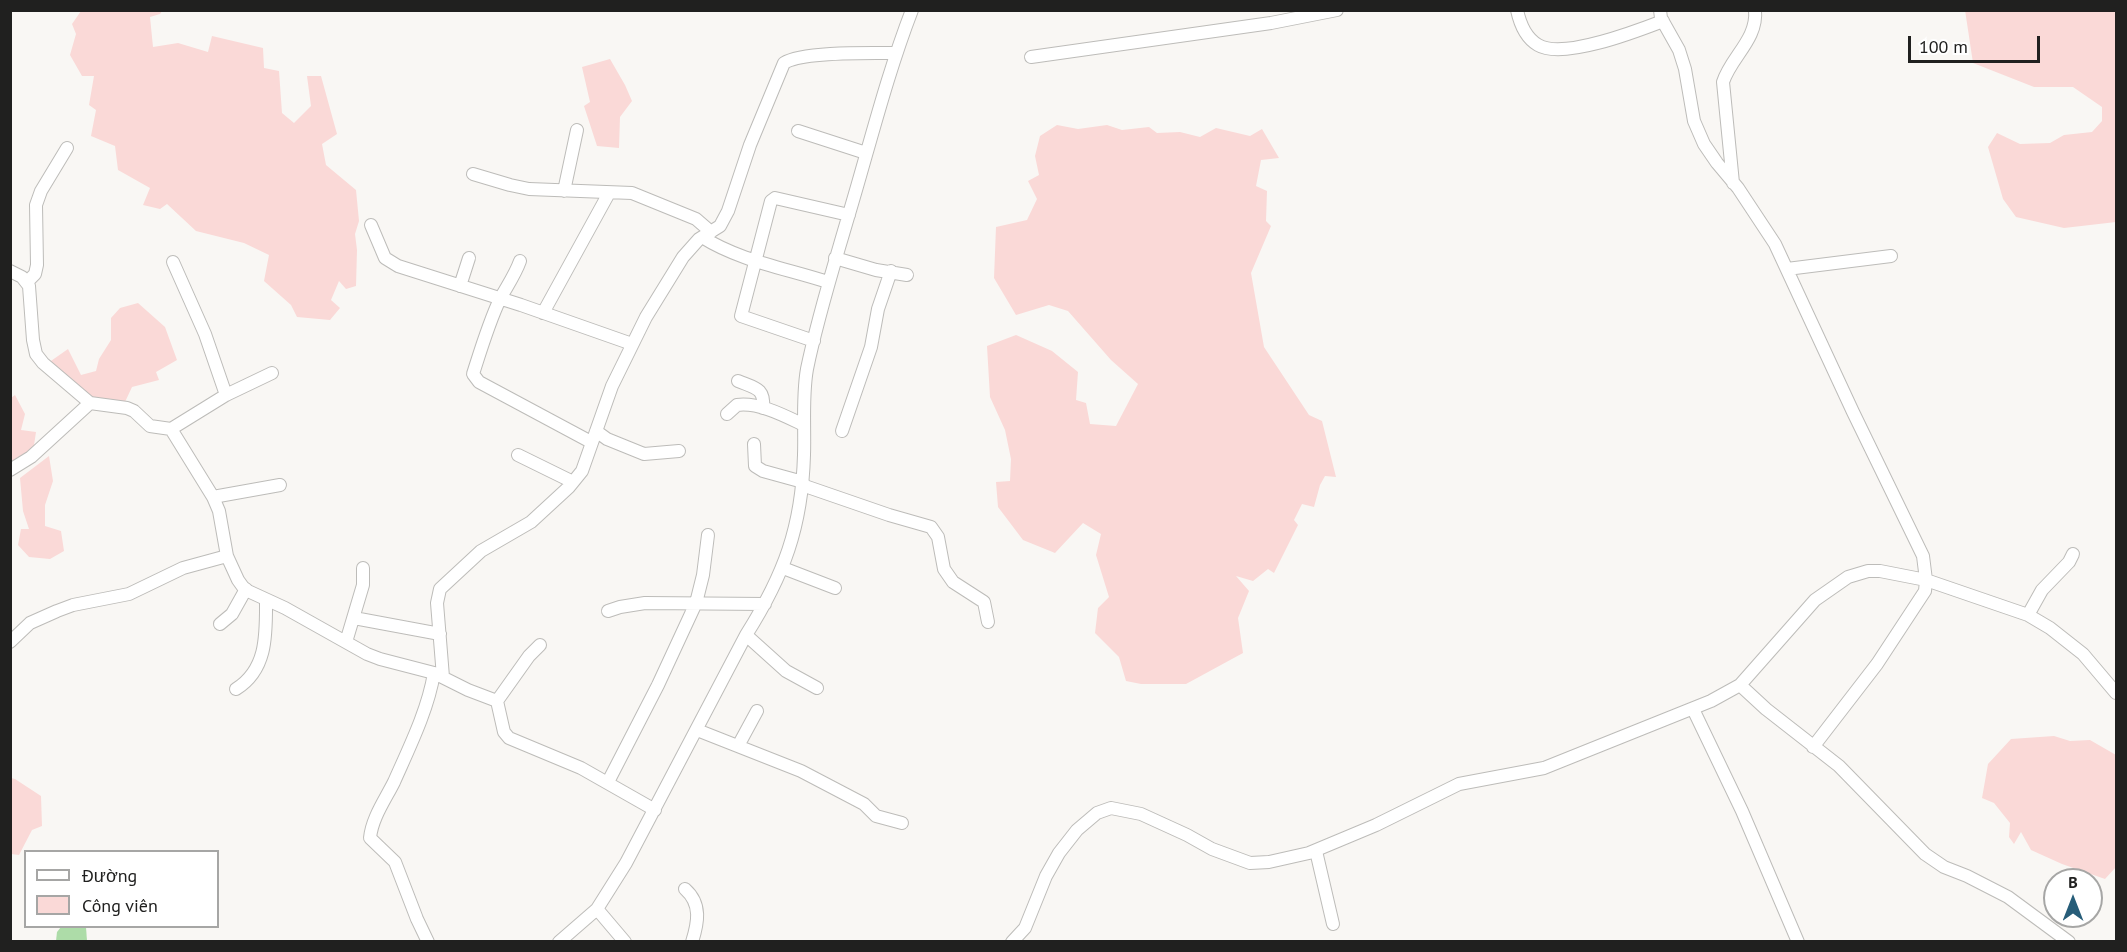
<!DOCTYPE html>
<meta charset="utf-8">
<style>
body{margin:0}
#map{position:relative;width:2127px;height:952px;overflow:hidden;background:#f9f7f4;font-family:"PT Sans",sans-serif}
canvas{display:block}
.frame{position:absolute;inset:0;border:12px solid #20201f;pointer-events:none}
.legend{position:absolute;left:24px;top:850px;width:195px;height:78px;box-sizing:border-box;background:#fff;border:2px solid #a6a6a5;margin:0;padding:8px 10px;list-style:none;font-size:18px;color:#20201f}
.legend li{display:flex;align-items:center;gap:12px;height:30px}
.legend b{width:30px;border:2px solid #a6a6a5}
.north{position:absolute;left:2043px;top:868px;width:60px;height:60px;box-sizing:border-box;background:#fff;border:2px solid #a6a6a5;border-radius:50%;rotate:0deg;font-size:16px;font-weight:700;line-height:24px;text-align:center;color:#20201f}
.north::after{content:'';display:block;margin:auto;width:21px;height:27px;background:#275d79;clip-path:polygon(50% 0,100% 100%,50% 72%,0 100%)}
.scale{position:absolute;left:1908px;top:36px;width:132px;height:27px;box-sizing:border-box;border:3px solid #20201f;border-top:0;padding-left:8px;font-size:18px;line-height:21px;white-space:nowrap;color:#20201f;-webkit-text-stroke:4px #fff;paint-order:stroke}
</style>
<div id="map">
<canvas width="2127" height="952"></canvas>
<div class="frame"></div>
<ul class="legend">
<li><b style="height:8px;background:#fff"></b>Đường</li>
<li><b style="height:16px;background:#fad9d7"></b>Công viên</li>
</ul>
<div class="north">B</div>
<div class="scale">100 m</div>
</div>
<script>
const c = document.querySelector('canvas').getContext('2d');
c.lineJoin = 'round';
function fillPath(path, color) {
  c.fillStyle = color;
  c.fill(path, 'evenodd');
}
function trace(path, color, width, dash) {
  c.strokeStyle = color;
  c.lineWidth = width;
  c.lineCap = dash ? 'butt' : 'round';
  c.setLineDash(dash || []);
  c.stroke(path);
}
const green = new Path2D(`
 M1965,10L2116,11V222L2064,228L2016,217L2003,199L1988,147L1997,133L2020,144L2050,143L2064,135L2092,132L2102,121V107L2073,87H2034L1973,63Z
 M81,11H162L160,14L150,17L153,47L178,43L208,52L212,36L263,48L264,68L279,71L282,113L294,123L311,106L307,76H321L337,134L322,144L326,165L356,190L359,221L355,234L357,250L356,286L346,289L339,281L331,300L340,308L330,320L297,317L291,305L264,281L269,255L244,243L196,231L167,204L160,209L143,205L150,188L118,170L115,146L91,136L96,110L89,105L94,76H82L70,55L76,34L72,24Z
 M610,59L625,85L632,101L620,117L619,148L597,146L584,106L590,102L582,67Z
 M1057,125L1078,129L1107,125L1122,130L1149,127L1157,133L1180,132L1200,137L1216,128L1250,136L1262,129L1279,158L1261,160L1256,186L1267,191L1266,221L1271,226L1251,273L1264,347L1309,415L1322,421L1336,477L1325,476L1320,485L1314,507L1302,504L1294,520L1298,525L1274,573L1268,569L1253,581L1236,576L1249,591L1238,618L1243,653L1186,684H1141L1126,681L1119,657L1095,633L1098,608L1109,597L1096,555L1101,534L1083,523L1055,553L1023,540L998,507L996,482L1010,481L1011,459L1005,430L990,397L987,346L1016,335L1052,351L1078,372L1076,400L1086,403L1090,424L1116,426L1138,384L1111,360L1068,311L1049,305L1016,315L994,278L996,227L1027,220L1037,199L1028,181L1039,175L1035,156L1040,136Z
 M138,303L165,327L177,360L156,372L159,380L132,387L125,402L92,399L48,363L68,349L81,375L96,371L99,359L111,340V318L120,308Z
 M15,395L25,414L21,430L36,432L33,452L11,464V398Z
 M49,456L53,481L45,505V526L61,531L64,551L50,559L29,557L18,545L21,529H29L23,511L20,478Z
 M2054,736L2070,741L2090,740L2116,755V867L2105,879L2062,864L2031,850L2021,832L2014,844L2009,837L2010,823L1994,803L1982,798L1988,764L2011,739Z
 M11,778L15,779L41,796L42,826L32,830L19,855L11,854Z`);
const water = new Path2D(`
 M61,927H86L87,941H56L57,932Z`);
const minor = new Path2D(`
 M1517,10C1520,24 1526,38 1538,45C1563,60 1637,31 1663,21
 M1660,10L1661,18L1679,50L1685,69L1694,121L1704,144L1717,163L1738,188L1775,244L1853,412L1923,556L1926,580L1925,591L1877,664L1813,747
 M1031,57L1271,23L1337,10
 M798,131L866,153
 M473,174L510,185L529,189L632,193L696,219L711,232
 M1733,183L1723,82C1731,57 1758,39 1755,10
 M564,191L577,130
 M371,225L385,258L398,266L521,305L632,344
 M702,237C740,261 785,268 828,282
 M835,258L876,270L907,275
 M520,261C515,275 507,286 500,299C489,322 481,349 473,374L479,382L591,442
 M1787,269L1891,256
 M10,271L22,277L29,286L33,340L36,354L43,363L90,403L127,408L134,411L150,426L171,429L213,497L219,511L227,556L238,580L243,587L248,591L285,608L367,654L380,659L434,673L468,690L497,701L504,732L509,738L581,768L655,810
 M27,282L35,274L37,265L36,205L41,191L67,148
 M460,286L469,258
 M543,313L609,193
 M814,341L741,316L771,201L775,198L849,215
 M738,381C755,388 765,388 763,408
 M226,395L272,373
 M727,414L737,405C759,402 785,416 804,425
 M171,429L226,395L205,334L173,262
 M596,431L607,439L644,454L679,451
 M842,431L871,347L878,309L891,271
 M754,444L755,466L763,471L803,482
 M518,455L573,482
 M10,470L31,457L90,403
 M802,485L889,515L931,527L938,537L944,569L953,582L984,602L988,622
 M213,497L280,485
 M783,568L835,588
 M608,611L620,607L645,603L765,604
 M2028,615L2042,590L2069,562L2073,554
 M354,618L440,634
 M220,624L232,614L246,589
 M746,635L786,671L817,688
 M10,642L30,623L57,611L73,605L129,594L183,568L227,556
 M346,642L363,585V568
 M443,677L437,603L440,589L481,551L531,522L569,487L582,471L612,386L646,317L683,257L699,239L720,226L728,211L750,145L784,63C802,51 872,53 896,53
 M1740,685L1766,709L1839,766L1925,854L1944,867L1967,876L2008,897L2069,942
 M236,689C268,669 266,633 266,600
 M497,701L529,656L540,645
 M1693,709L1742,811L1798,942
 M697,730L801,771L864,804L876,816L902,823
 M738,746L757,711
 M608,782L658,685L696,603L703,575L708,535
 M1316,851L1333,924
 M685,889C702,904 698,923 692,942
 M597,909L625,942
 M428,942L417,919L395,862L370,838C372,818 385,800 394,782C409,748 428,710 434,673
 M559,942L597,909L626,863L746,635C784,575 802,527 804,455C805,427 802,397 807,369C817,320 832,272 846,224C868,152 885,80 912,10
 M1012,942L1025,928L1046,876L1059,853L1077,830L1097,813L1111,808L1141,814L1187,835L1212,849L1250,863L1269,862L1309,853L1376,825L1459,784L1544,768L1711,701L1740,685L1815,600L1848,577L1868,571H1880L1926,580L2028,615L2050,628L2083,654L2116,693`);
fillPath(green, '#fad9d7');
fillPath(water, '#addca8');
trace(minor, '#bdbcb9', 14);
trace(minor, '#fff', 12);
</script>
